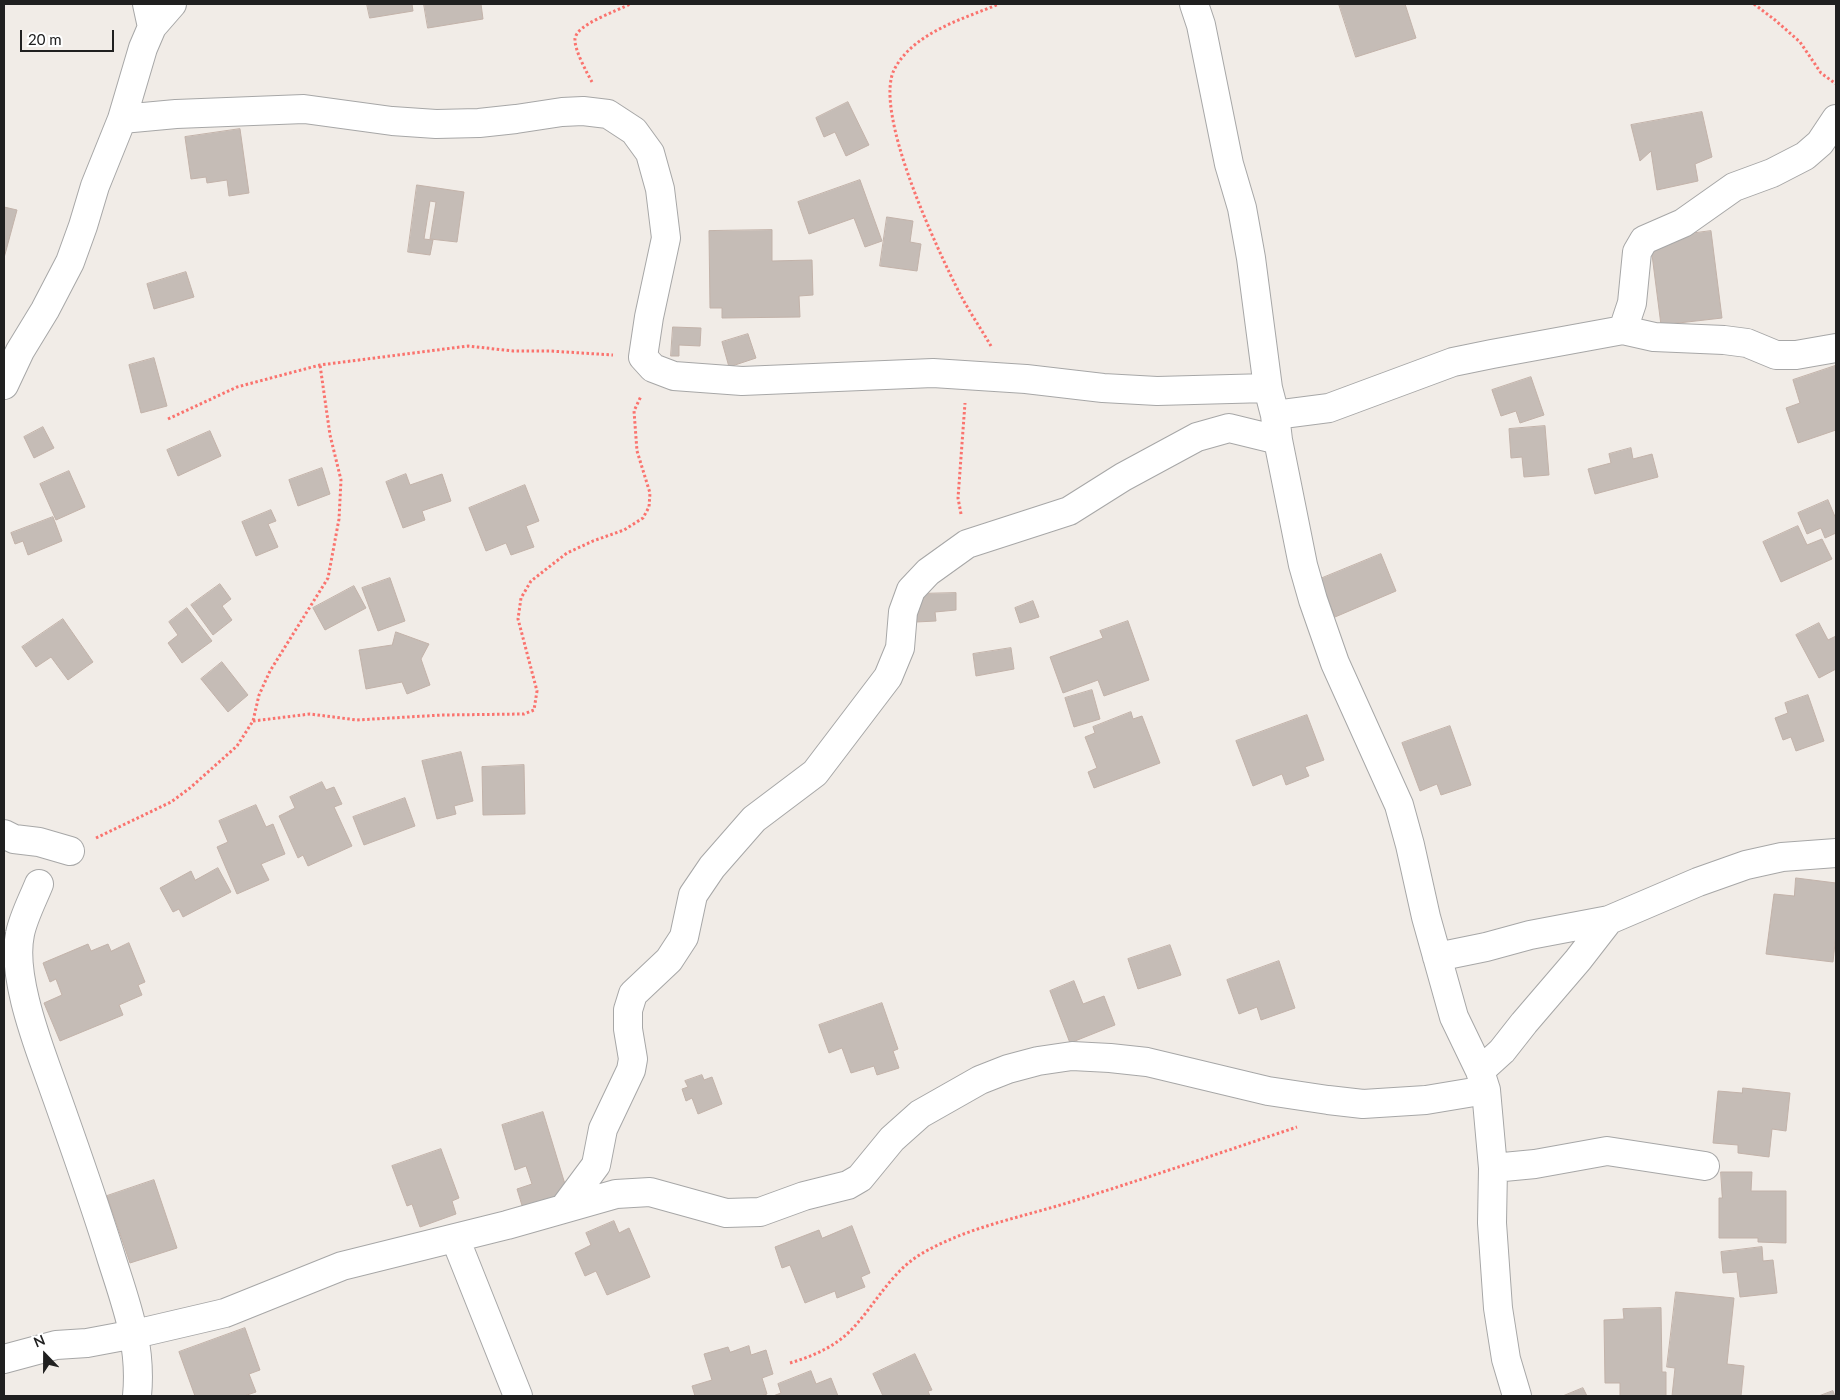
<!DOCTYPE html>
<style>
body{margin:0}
#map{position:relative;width:1840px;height:1400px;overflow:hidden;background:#f1ece7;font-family:Lato,sans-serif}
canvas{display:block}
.frame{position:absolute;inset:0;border:5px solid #202020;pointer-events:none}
.north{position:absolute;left:20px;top:1330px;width:50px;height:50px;-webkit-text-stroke:4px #fff;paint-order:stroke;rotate:338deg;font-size:14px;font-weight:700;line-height:20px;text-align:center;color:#202020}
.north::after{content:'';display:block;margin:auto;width:18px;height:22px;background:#202020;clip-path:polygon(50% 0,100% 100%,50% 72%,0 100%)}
.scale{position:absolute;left:20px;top:30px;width:94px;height:22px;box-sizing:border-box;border:2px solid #202020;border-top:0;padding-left:6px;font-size:15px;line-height:18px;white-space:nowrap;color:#202020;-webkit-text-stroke:4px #fff;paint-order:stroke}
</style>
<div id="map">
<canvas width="1840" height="1400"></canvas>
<div class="frame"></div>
<div class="north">N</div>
<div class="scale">20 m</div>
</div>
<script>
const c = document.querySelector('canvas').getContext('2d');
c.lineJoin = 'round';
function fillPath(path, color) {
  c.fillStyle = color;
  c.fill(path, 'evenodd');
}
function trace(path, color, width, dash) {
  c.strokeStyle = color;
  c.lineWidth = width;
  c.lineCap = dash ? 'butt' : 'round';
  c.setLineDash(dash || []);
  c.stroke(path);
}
const building = new Path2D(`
 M367,4H412L413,11L370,18Z
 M424,4H481L483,19L428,28Z
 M1339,4H1405L1416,38L1356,57Z
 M848,102L869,145L846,156L835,132L824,137L816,118Z
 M1702,112L1712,157L1695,164L1698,181L1657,190L1651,151L1640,161L1631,125Z
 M240,129L249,193L229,196L227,180L207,183L206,177L191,179L185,137Z
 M860,180L882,241L865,247L854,218L809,234L798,202Z
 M417,185L464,192L457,242L430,239L436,202L430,201L424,239L433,240L430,255L408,252Z
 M4,207L17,210L4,258Z
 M887,217L913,221L910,242L921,244L917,271L880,266Z
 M772,230V261L812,260L813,295L799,296L800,317L722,318V308H710L709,231Z
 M1711,231L1722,318L1661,325L1650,239Z
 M186,272L194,297L154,309L147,284Z
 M673,327L701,328L700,346L679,345V356H671Z
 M748,334L756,358L729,367L722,342Z
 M154,358L167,406L141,413L129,365Z
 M1835,366L1836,371V430L1798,443L1786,408L1800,403L1793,380Z
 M1531,377L1544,415L1520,423L1516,411L1501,416L1492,390Z
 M1545,426L1549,475L1524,477L1522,457L1511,458L1509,429Z
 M43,427L54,448L34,458L24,437Z
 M210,431L221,456L178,476L167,450Z
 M1631,448L1633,459L1652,454L1658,477L1595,494L1588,469L1611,463L1609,454Z
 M322,468L330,494L298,506L289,480Z
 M69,471L85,507L56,520L40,484Z
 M406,474L410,485L442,474L451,501L422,511L425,520L403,528L386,482Z
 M525,485L539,521L526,526L534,547L511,555L506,543L486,551L469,508Z
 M1828,500L1836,519V533L1825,538L1821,528L1807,534L1798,513Z
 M271,510L276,521L268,524L278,547L256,556L242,522Z
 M53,517L62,541L28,555L23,541L15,544L11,533Z
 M1798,526L1807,545L1822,539L1832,559L1781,582L1763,542Z
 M1381,554L1396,591L1335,617L1320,579Z
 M390,578L405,621L378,631L362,588Z
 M220,584L231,599L222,606L232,620L213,635L191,605Z
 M354,586L366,608L325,630L313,608Z
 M956,593V610L935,612L936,621L916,622L915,594Z
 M1033,601L1039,617L1020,623L1015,608Z
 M187,608L212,641L182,663L168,643L178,635L169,622Z
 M63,619L93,662L68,680L51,657L36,667L22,647Z
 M1128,621L1149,680L1104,696L1098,680L1063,693L1050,657L1103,638L1100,631Z
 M1819,623L1828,640L1836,636V669L1819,678L1796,635Z
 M396,632L429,644L421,659L430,685L407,694L402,682L366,689L359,650L392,645Z
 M1011,648L1014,669L976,676L973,654Z
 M222,662L248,695L228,712L201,679Z
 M1092,690L1100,719L1074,727L1065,698Z
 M1808,695L1824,741L1796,751L1791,737L1783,740L1775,718L1788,713L1785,703Z
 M1131,712L1133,719L1142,716L1160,763L1094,788L1088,772L1097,768L1085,737L1095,733L1093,727Z
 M1307,715L1324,760L1305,767L1309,776L1286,785L1282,774L1253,786L1236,741Z
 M1450,726L1471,785L1441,795L1437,784L1420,791L1402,743Z
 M461,752L473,801L454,806L456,814L437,819L422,761Z
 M524,765L525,814L483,815L482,767Z
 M322,782L326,790L334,787L342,804L334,807L352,846L308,866L303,855L298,858L279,816L295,808L290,797Z
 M405,798L415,826L364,845L353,817Z
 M256,805L266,827L273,824L285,854L261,864L269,880L237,894L217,847L228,842L219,821Z
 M218,868L231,892L183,917L179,909L173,912L160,888L191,871L195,880Z
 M1796,878L1836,883V934L1833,962L1766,954L1774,894L1794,896Z
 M129,943L145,982L138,985L142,995L119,1005L123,1015L60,1041L44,1003L62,995L56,979L50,982L43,963L88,944L91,951L108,944L111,951Z
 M1170,945L1181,975L1138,989L1128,959Z
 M1279,961L1295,1008L1261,1020L1257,1007L1239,1014L1227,980Z
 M1074,981L1083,1004L1104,996L1115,1025L1070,1043L1050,991Z
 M882,1003L898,1049L893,1051L899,1068L877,1075L874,1066L851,1073L842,1048L829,1053L819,1025Z
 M702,1075L704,1080L712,1077L722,1104L698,1114L692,1098L686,1101L682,1089L688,1087L685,1081Z
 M1743,1088L1790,1093L1786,1131L1772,1129L1769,1157L1738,1153V1145L1713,1143L1718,1091L1742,1093Z
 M543,1112L568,1194L524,1212L517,1189L532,1184L526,1166L515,1170L502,1125Z
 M441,1149L459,1198L452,1201L456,1214L420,1227L412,1204L407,1206L392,1166Z
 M1721,1172H1752L1751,1191H1786V1243L1758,1242V1238H1719V1198H1722Z
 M154,1180L177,1248L130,1263L107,1196Z
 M614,1221L619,1233L629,1228L650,1277L607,1295L596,1271L585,1276L575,1253L591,1245L586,1233Z
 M852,1226L870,1273L861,1277L865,1287L837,1298L835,1291L805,1303L790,1265L782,1268L775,1247L819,1230L822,1238Z
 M1762,1247L1763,1261L1773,1260L1777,1293L1740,1297L1737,1272L1723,1273L1721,1252Z
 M1676,1292L1734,1298L1727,1364L1744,1366L1741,1396H1672L1675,1368L1667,1367Z
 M1661,1308L1662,1372H1666V1396H1620V1383H1605L1604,1320L1624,1319L1623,1309Z
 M245,1328L260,1370L249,1374L256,1392L244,1396H195L179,1352Z
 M749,1346L751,1355L766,1350L773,1374L762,1378L767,1394L761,1396H695L692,1386L712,1380L704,1354L728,1347L730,1352Z
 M915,1354L932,1390L928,1391L930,1396H883L873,1374Z
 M811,1371L816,1384L831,1378L838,1396H773L781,1393L778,1384Z
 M1583,1388L1587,1396H1563Z
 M1833,1391L1835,1396H1819Z`);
const path = new Path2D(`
 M1754,4L1775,20L1800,42L1821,73L1836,84
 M592,82C587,73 574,49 575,39C576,24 618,11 630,4
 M991,346C981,329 969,311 960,294C939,253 871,110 895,68C915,32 963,19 999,4
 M168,419L237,387L320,365L468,346L513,351H550L613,355
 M961,514L958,498L965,403
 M253,721L310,714L357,720L442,715L524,714L534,710L537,691L518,619L521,598L531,581L567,553L593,541L624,530L643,518L649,507L650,493L637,451L634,411L641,396
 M96,838L171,802L190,788L237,746L253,721L259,695L270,671L328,578L339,519L341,480L330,435L320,365
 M790,1363C813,1356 835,1347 852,1329C875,1305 891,1272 921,1254C965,1228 1018,1218 1067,1203C1144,1179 1220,1153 1297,1127`);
const minor = new Path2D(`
 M1194,4L1201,25L1229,164L1242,208L1251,258L1268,388L1275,415L1278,440L1303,565L1313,600L1335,663L1399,805L1410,845L1426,917L1454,1017L1480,1071L1486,1090L1493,1168L1492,1223L1498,1308L1506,1359L1517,1396
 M152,27L172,4
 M122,119L176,114L304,109L392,121L436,124L479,123L516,119L562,112L583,111L608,114L634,131L650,153L660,189L666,238L649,317L643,357L653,368L674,376L742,381L933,373L1026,379L1103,388L1157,391L1268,388
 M1623,330L1632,303L1637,252L1644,240L1683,223L1734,187L1772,173L1805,156L1820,143L1836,119
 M4,385L20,351L45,310L70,262L83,226L95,186L122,119L143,48L152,27L147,4
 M1275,415L1329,408L1453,362L1492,354L1623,330L1654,337L1724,340L1747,343L1776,355H1796L1836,348
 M4,834L14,839L39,842L70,851
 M39,884C33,899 23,918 20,934C12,971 33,1031 46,1067C69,1131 92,1195 112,1260C127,1307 142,1346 137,1396
 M1437,957L1486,947L1530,935L1609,920L1698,882L1746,865L1782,857L1836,853
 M1480,1071L1502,1051L1524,1023L1578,960L1609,920
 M1493,1168L1535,1164L1607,1151L1705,1166
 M564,1208L596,1165L603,1129L631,1070L633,1059L628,1029V1010L633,994L669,960L684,937L693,895L712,867L754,819L815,773L888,677L900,648L903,612L911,590L928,572L967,544L1069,511L1123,477L1197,437L1229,428L1278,440
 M455,1238L518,1396
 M4,1359L56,1345L87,1343L135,1334L225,1313L342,1266L507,1225L616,1194L650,1192L726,1213L760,1212L804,1196L848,1185L860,1178L892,1139L920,1114L980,1080L1008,1069L1038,1061L1072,1056L1110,1058L1147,1062L1268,1091L1328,1100L1363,1104L1426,1100L1486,1090`);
fillPath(building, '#c5bcb6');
trace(building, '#c2b2a9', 1);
trace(minor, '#a7a7a7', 30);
trace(path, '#fa736e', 3, [2.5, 2.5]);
trace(minor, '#fff', 28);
</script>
